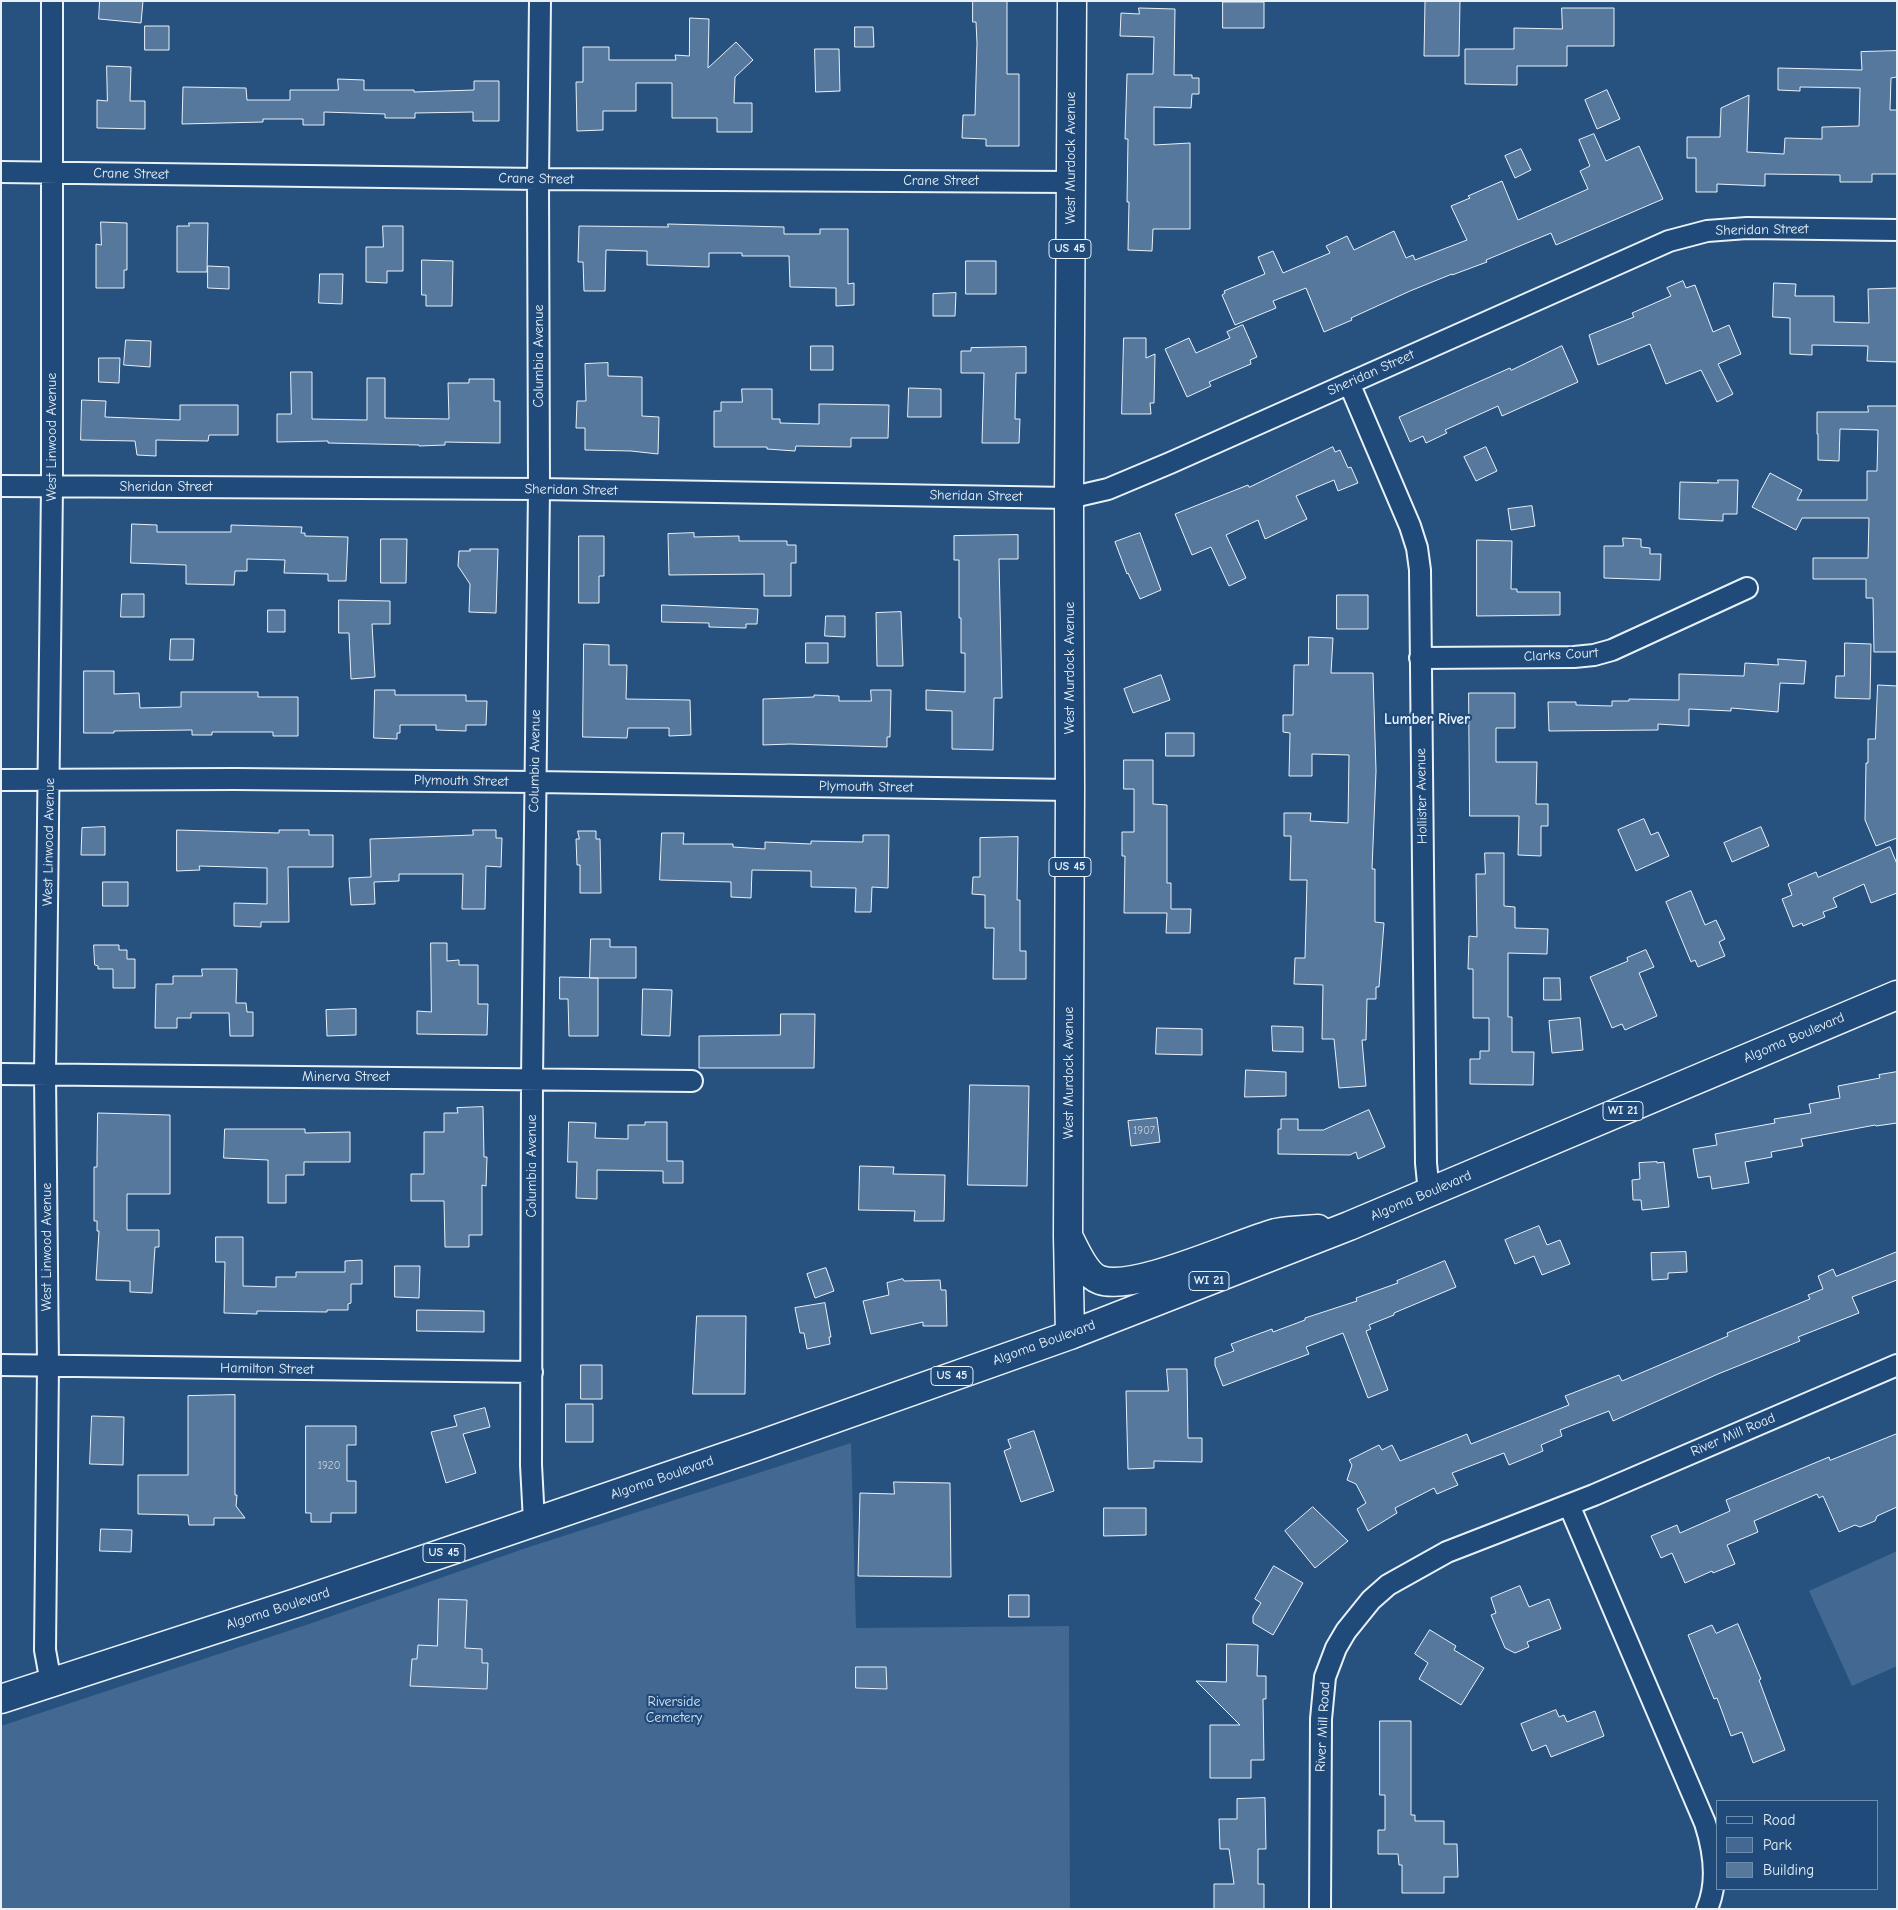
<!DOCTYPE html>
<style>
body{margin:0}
#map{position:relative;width:1898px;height:1910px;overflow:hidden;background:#27517f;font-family:"Comic Neue",sans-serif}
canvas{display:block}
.frame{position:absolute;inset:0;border:2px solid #e8f1f8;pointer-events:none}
.legend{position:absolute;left:1716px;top:1800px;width:162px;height:90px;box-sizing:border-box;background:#1f4a7a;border:1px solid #6f8dac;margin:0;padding:6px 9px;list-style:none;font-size:15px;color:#e8f1f8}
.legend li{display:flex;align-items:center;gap:10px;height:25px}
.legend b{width:25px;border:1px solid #6f8dac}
</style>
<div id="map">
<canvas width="1898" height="1910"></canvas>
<div class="frame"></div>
<ul class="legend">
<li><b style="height:6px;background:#1f4a7a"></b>Road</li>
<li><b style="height:14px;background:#436891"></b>Park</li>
<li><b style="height:14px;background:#57789d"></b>Building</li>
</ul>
</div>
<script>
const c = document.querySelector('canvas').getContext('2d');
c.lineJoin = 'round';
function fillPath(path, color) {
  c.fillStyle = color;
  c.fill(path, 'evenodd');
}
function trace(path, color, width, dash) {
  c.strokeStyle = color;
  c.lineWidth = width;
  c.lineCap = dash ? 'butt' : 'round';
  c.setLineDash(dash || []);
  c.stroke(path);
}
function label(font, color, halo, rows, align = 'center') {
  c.font = font + ' "Comic Neue",sans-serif';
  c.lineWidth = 4.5;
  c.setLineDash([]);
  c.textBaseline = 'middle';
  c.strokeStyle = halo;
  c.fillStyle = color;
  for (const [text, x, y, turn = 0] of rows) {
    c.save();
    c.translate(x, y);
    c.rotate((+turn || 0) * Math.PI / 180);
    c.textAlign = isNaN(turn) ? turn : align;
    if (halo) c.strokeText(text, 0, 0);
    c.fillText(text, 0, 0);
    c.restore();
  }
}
const green = new Path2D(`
 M851,1443L856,1628L1069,1626L1070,1909H1V1726L306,1625L523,1549Z
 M1897,1551V1666L1852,1686L1809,1591Z`);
const building = new Path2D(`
 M100,1H143L141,23L99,19Z
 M973,1H1007V74H1019V146H986V139L962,138L963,115H975L977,43L976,22H973Z
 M1460,1L1459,56H1424L1425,2Z
 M1223,2H1264V28H1223Z
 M1139,8L1175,9L1174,75H1192V78H1199V94H1192L1191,108L1154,107V145L1190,143V229H1153L1152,251L1128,250L1129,202H1127L1128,139H1125L1127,74H1153L1154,37L1120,36L1121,13L1139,14Z
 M1562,8H1614V46H1567V66H1517V85L1465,84V49H1514V28L1562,29Z
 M690,18L709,19L708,68L736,42L753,60L735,77L734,103H752V132H717V118H672V83H636V111H603V130L577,131L576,82H583V47H609V60H676L675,55L689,56Z
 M145,26H169V50H145Z
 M855,27H873L874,47H855Z
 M815,49H839L840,91L816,92Z
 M1897,51V77L1891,78L1890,110H1897V174H1872V182H1840V175L1765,174V186L1717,184V192H1696V158H1687V137H1720L1721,108L1749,95L1747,152L1784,154L1785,138L1822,139V127L1859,126L1860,88L1800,87V91L1778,90V68L1862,70L1861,52Z
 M107,66L131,67L130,101H145V129L97,128V100L107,101Z
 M338,79L364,80V90H414V92L474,90V81H499V121H473V112L415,113V118H385V114L324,112V125H303V119H263V122L182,124L183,87L246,88L247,100H290V90H338Z
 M1607,90L1620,119L1597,129L1585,100Z
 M1594,134L1606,161L1639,146L1663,199L1556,245L1551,233L1486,260L1487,262L1452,275V274L1410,291L1351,318L1352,320L1324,332L1306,288L1273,301L1276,308L1235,325L1222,295L1225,293L1224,291L1265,274L1258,257L1273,251L1283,273L1330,253L1326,246L1347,236L1354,250L1394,231L1406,258L1413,255L1415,260L1467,240L1451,206L1470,198L1468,196L1502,181L1518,220L1588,189L1580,171L1590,166L1579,140Z
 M1521,149L1531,170L1515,178L1505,156Z
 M101,222L127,223V270H124V288H96V244L101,245Z
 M189,223H208L207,272H177V226H189Z
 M668,224L784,227V234H820V229H848V284L854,283V305L836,306V288L790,287L789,256H742V253H709V267L647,265V251L606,250L605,291H584L583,262H578L579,226L668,227Z
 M383,226H403V271H387V283L366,282V247H383Z
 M422,260L453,261L452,306H426V295H422Z
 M966,261H996V294H966Z
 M208,266L229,267V289L208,288Z
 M320,274H343L342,304L319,303Z
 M1683,281L1686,288L1695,285L1713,332L1729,325L1741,354L1718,364L1733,394L1717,402L1701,370L1666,384L1650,344L1598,365L1589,335L1634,317L1632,313L1671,296L1667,288Z
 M1774,283L1796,284L1795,296H1834V322L1869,323L1868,289L1897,288V362L1867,361L1868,346L1812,345V355L1790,354V318L1773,317Z
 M956,293L955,316H933V294Z
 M1243,325L1257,357L1250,360L1251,364L1209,382L1211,386L1187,397L1165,349L1189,338L1196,353L1230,338L1227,332Z
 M1124,338H1146V358L1155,354L1154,403H1150L1151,414H1122Z
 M126,340L151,341L150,367L124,365Z
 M811,346H833V370H811Z
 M1562,346L1578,382L1502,416L1498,406L1445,430L1447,433L1426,443L1423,436L1410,442L1399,417L1510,368L1511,370Z
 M1026,347V373H1016L1015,419H1020L1019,443H982L984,373H961V351H971V348Z
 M99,358H120L119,383L99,382Z
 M608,363V376L642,377V416L659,417L658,454L631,451L585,450V428H576L577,401H586L585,364Z
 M291,372H312V419L367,420V378H385V418L449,419L448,383H469V379H494V401H500V443L445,442V445L419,446V445L328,443V441L277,442V414H291Z
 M909,388L941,389V417H908Z
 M742,389H772V419H780V423L819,424V404L889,405L888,438H851V447L796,446L795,451L767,449V447H714V411H721V402H742Z
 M82,400L106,401L105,417L180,420V405H238V435H209L208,441L156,440V456L137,455L135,441L81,440Z
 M1868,406H1897V652H1874L1873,598H1866V579H1813V558H1868L1869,518H1802L1796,530L1752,507L1770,473L1802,490L1797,500H1867V471H1877L1878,430L1840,429L1839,461L1818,460V434H1817V412H1868Z
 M1333,447L1335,452L1340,450L1348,468L1351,467L1358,483L1338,491L1334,480L1296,496L1307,519L1265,539L1258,520L1226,535L1246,578L1229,586L1211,547L1192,555L1175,514L1248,485L1249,487Z
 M1486,447L1497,471L1476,481L1464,457Z
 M1718,480H1738L1737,514H1723V521L1679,519L1680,482L1718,483Z
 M1532,506L1535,526L1511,530L1508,509Z
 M132,524L157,525V532H231V525L302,527L301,533H305V536L348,537L346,581H328V574L284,573L285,560L247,559V571H235L234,585L186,584V565L131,563Z
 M694,533V537L739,536V541H787V545H796V563H791V596H764V574L669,575L668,534Z
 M1140,533L1161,590L1140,599L1128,573L1127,574L1115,542Z
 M1018,535V559H999L1002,698H994L993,750L952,749V711L926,710V690L965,692V653H961V618H959V560H954V536Z
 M579,536H604V576H599V603H579Z
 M1623,538L1641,539V547L1650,548V554H1661L1660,580L1604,578V546H1623Z
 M381,539H407L406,583H381Z
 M1477,540L1512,541L1511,589H1517V592H1560V615L1477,616Z
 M470,549H498L496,613L469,612L470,584L458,566L459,551H470Z
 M122,594H144V617H121Z
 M1337,595H1368V629H1337Z
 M339,600L390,601V624H372L375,677L351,679L349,633H339Z
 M662,605L758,609L757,624H746V628L709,627V623L662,622Z
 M268,610H285V632H268Z
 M901,612L903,666H877L876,613Z
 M826,616H845V637L825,636Z
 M1309,637L1333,638L1331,673H1373L1376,771L1372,869H1375V922L1384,923L1379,987H1376V999H1367L1366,1040H1362L1366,1086L1339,1088L1334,1039H1322L1323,985L1294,984L1295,958H1305L1307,880H1290L1291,836H1284V813H1311L1310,821L1348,823L1349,755L1312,754V776H1289L1290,733L1283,732V715H1293L1294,665H1308Z
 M171,639H194L193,660H170Z
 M806,643H828V663H806Z
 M1845,643L1871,644L1870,699L1835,698L1836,676H1844Z
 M584,644L609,645V665H627L626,699L690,700L691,735L669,736V728H628L627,738L583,737Z
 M1778,659L1806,661L1804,684L1780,683L1778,712L1731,708V711L1689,709V726L1658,724V730L1549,731L1548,702H1576V705L1612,706V701H1629V699L1679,700V674L1744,676L1745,663L1778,665Z
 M84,671H114V694L139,693L140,708L181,707V692H258V697H298V736H273V732H212V735H192V730L114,731V733H84Z
 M1161,675L1170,700L1133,713L1124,689Z
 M1878,685L1897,686V838L1876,846L1865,820L1866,763H1868V739H1875Z
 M375,690H395V695H466V701H487L486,725H466V731L436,730V725H400V733H397V739L374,738Z
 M871,690H891L890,737H887V747L790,744L763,745V699L814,697V695L839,696V701H871Z
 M1469,693H1515V728H1496V762H1537L1536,804H1548V826H1541V856L1518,855L1519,816H1470Z
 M1166,733H1194V756H1166Z
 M1124,760H1153V804L1167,805V883H1171V909H1191L1190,933H1166L1167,913H1124L1125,856H1122V832H1134V789H1124Z
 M1644,819L1651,835L1658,832L1669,856L1636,871L1618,830Z
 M105,827V855H81L82,828Z
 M1761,827L1769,846L1732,862L1724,843Z
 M177,830L279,833V830H309V835H333V867H288L289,922H261V927L234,926V903L267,904V868L199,866L200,870L177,871Z
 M473,830H496V838H502L501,867L486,866L485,909H462L463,874H399V881L374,882L375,904L351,905L349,878L371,877L370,839L473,835Z
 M578,831H596V839H600L601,893H580V865H577L576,839H579Z
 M662,833H684L683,844H733V847L765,849V842L811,844V841L863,842V835H889L888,888L872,887L871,912H855L856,888L811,887V871L752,870L751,898L731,897V882L660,880Z
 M1018,837L1017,900H1020V951H1026V979H993L994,928H985V895L972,894L973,877H980V838Z
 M1890,847L1897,864V893L1871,903L1864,884L1833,898L1837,907L1823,912L1825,917L1803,926L1802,923L1793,927L1782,899L1792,895L1788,884L1816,872L1818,877Z
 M1485,853H1504V906L1515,907V928L1548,929L1547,954L1508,953V1017H1512V1052H1534L1533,1085L1470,1084V1059H1480V1051H1489V1018H1473V969H1468L1469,936L1477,937L1476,874H1485Z
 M103,882H128V906H103Z
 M1691,891L1705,925L1716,920L1725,939L1719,942L1725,956L1698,967L1695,960L1691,962L1666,902Z
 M591,939H610V947H636V978H590Z
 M431,943H447V961L459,960V965H478V1004H488L487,1035L417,1034V1011L431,1012Z
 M94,945H119V950H127V959H135V988H113V969H98V966L95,965Z
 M1646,950L1654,967L1639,973L1657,1016L1625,1030L1622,1024L1612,1028L1590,977L1628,961L1627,958Z
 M202,969H237L236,1003H246L247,1012H253V1036H230L229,1013H191V1018H177V1028H155L156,984H173V976H202Z
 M560,977L598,978V1036H569L568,999H560Z
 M1544,978H1560L1561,1000H1544Z
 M643,989L672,990L670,1036L642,1035Z
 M356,1009V1035L327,1036L326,1010Z
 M781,1014H815L814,1068H699V1036L780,1035Z
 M1580,1018L1583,1050L1552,1053L1549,1021Z
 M1272,1026L1303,1027V1052L1273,1051Z
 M1157,1028L1202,1029V1055L1156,1054Z
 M1246,1070L1286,1072V1096L1245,1097Z
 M1897,1072V1123L1876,1126L1875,1125L1801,1139L1803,1146L1771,1152L1772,1157L1745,1162L1749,1183L1712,1189L1710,1176L1698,1178L1693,1149L1717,1145L1715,1134L1775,1123L1774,1119L1811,1113L1809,1104L1840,1098L1838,1086L1880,1078L1879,1075Z
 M970,1085L1029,1086L1027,1186L968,1185Z
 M483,1107L484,1157H487L486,1186L482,1185V1235H469V1247H445L444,1201H411V1174H424V1132H444V1113H458L457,1108Z
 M1369,1110L1385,1147L1358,1159L1356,1152L1350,1155L1278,1154V1129H1281V1119H1298V1130H1323Z
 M98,1113L170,1115V1194H127V1230H159V1247H155L152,1293L130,1292V1281L96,1280L99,1231H97V1221H94V1167H97V1156Z
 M1157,1118L1160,1142L1131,1146L1128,1121Z
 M569,1122L596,1123L595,1138L628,1139V1125H645V1122H667V1161H683V1183H663V1171L597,1170V1199L576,1198L577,1162H568Z
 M225,1129H305V1133L350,1132V1162H304V1175H286V1203H268V1160L224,1158Z
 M1657,1162V1163L1664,1162L1669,1207L1642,1210L1641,1200H1633L1632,1180L1640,1179L1639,1163Z
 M860,1166L894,1167L893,1174L945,1175L944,1221H914L915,1211L859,1210Z
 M1539,1226L1547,1245L1560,1240L1570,1264L1542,1275L1534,1256L1515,1264L1505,1240Z
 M216,1237H243V1286L276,1287V1277H296V1272H345V1261L362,1260V1284H351V1303L348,1304V1310H327V1312L257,1311V1314L224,1313L225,1262H216Z
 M1686,1252L1687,1272L1668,1273V1279L1652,1280L1651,1253Z
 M1897,1252V1280L1852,1297L1859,1313L1798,1337L1800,1341L1718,1374L1613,1421L1609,1411L1560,1430L1562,1436L1541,1445L1543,1451L1509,1465L1504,1453L1452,1473L1458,1485L1437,1494L1434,1488L1395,1508L1397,1513L1368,1531L1357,1509L1366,1503L1356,1484L1347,1480L1352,1465L1349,1460L1379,1445L1382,1450L1392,1445L1400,1461L1467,1434L1471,1444L1569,1405L1565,1396L1619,1375L1622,1381L1728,1336L1727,1333L1810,1299L1808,1295L1823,1289L1818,1276L1833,1269L1836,1276Z
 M1445,1261L1456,1287L1394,1313V1315L1369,1325L1371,1329L1366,1331L1388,1390L1368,1398L1343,1333L1306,1347L1309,1354L1223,1386L1215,1365V1358L1234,1351L1231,1344L1272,1329L1273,1332L1305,1320V1318L1357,1301L1356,1298L1398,1283L1397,1281Z
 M395,1266H420L419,1298L395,1297Z
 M826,1268L834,1291L815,1298L807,1274Z
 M903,1279L904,1281L940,1280L941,1290H946L947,1326H923V1322L871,1334L863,1301L889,1295L887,1283Z
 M825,1303L831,1337H829L830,1344L807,1349L804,1333H800L795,1308Z
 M417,1310L484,1311V1332L417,1331Z
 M697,1316H746L745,1394H693Z
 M581,1365H602V1399H581Z
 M1167,1369H1187L1188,1438H1202V1462L1154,1461V1468L1128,1469L1126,1391H1168Z
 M235,1395V1495H237L236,1506L245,1518H214V1525H189L188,1515L138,1514V1475H188V1396Z
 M566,1404H593V1442H566Z
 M485,1408L490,1427L463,1434L476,1473L446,1483L431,1432L457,1426L454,1416Z
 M92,1416L124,1417L123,1465L90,1464Z
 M306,1426H356V1445H347V1481H356V1513H331V1522H311V1513H306Z
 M1034,1431L1054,1491L1021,1502L1004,1451L1011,1448L1008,1440Z
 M1897,1434V1507L1877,1516L1875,1521L1860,1527L1855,1525L1839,1532L1823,1496L1819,1498L1817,1494L1754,1521L1758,1532L1727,1545L1735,1564L1713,1573L1712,1571L1685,1583L1672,1553L1661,1558L1651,1536L1677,1525L1680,1533L1730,1511L1726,1500L1829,1457L1830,1460Z
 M894,1482L950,1483L951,1577L858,1576L860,1493L894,1494Z
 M1313,1507L1348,1541L1315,1568L1285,1531Z
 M1104,1508H1146V1535L1104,1536Z
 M101,1529L132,1530L131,1552L100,1551Z
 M1274,1566L1303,1583L1273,1635L1253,1623V1616L1261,1603L1255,1599Z
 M1520,1586L1529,1607L1549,1599L1561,1629L1527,1642L1529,1647L1515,1653L1505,1648L1491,1615L1496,1613L1491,1598Z
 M1009,1595H1029V1617H1009Z
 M439,1599L467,1600L465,1648L482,1649V1663H488L487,1689L410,1686L412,1659H417L418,1645L437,1646Z
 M1738,1624L1761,1679L1759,1680L1785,1750L1753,1763L1742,1732L1731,1736L1717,1698L1714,1699L1688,1635L1712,1625L1716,1633Z
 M1430,1630L1456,1646L1454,1650L1484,1668L1461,1705L1419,1679L1428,1663L1415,1654Z
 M1227,1644L1258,1645L1257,1676H1266V1699H1263L1264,1760H1251V1778H1210V1725H1240L1196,1681L1226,1682Z
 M856,1667H886L887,1689L856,1688Z
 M1556,1710L1559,1717L1564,1715L1567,1722L1595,1711L1604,1736L1551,1757L1546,1745L1532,1751L1521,1724Z
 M1380,1721H1411V1815H1415V1821H1444V1844H1457L1458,1877H1444V1893H1402V1865H1399L1398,1854H1378V1830H1385V1795H1380Z
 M1265,1798L1266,1849H1258V1884H1264V1909H1214V1884H1234L1229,1849H1220L1219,1819H1237V1799Z`);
const street = new Path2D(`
 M1,172L538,179L1071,182
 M1349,383L1410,526L1417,548L1420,570L1426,1163L1429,1193
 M1,486L539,489L1069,498L1108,489L1170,463L1669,241L1707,231L1747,228L1897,230
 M1420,658L1574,657L1594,655L1612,650L1747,588
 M1,780L235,779L535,782L1070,790
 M1,1074L692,1081
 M1,1365L532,1372
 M1569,1505L1705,1823C1714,1851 1719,1881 1707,1909
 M534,1521L531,1465L532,1079L539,489L538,179L540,1
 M51,1683L45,1650L48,1366L45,1074L52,486V1
 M1320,1909L1321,1719L1325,1677L1336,1648L1346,1631L1371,1600L1388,1585L1447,1552L1594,1495L1897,1365`);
const primary = new Path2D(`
 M1069,1238C1076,1251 1085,1275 1100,1280C1135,1292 1236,1244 1276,1233C1289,1230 1304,1230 1318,1229
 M1070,1335L1068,1236L1070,790L1069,498L1072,1
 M1,1699L296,1603L514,1529L754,1447L1070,1335L1349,1226L1897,995`);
const numberNames = [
 ["1907",1144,1131],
 ["1920",329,1466]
];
const shields = [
 [1070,249,42],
 [1070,867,42],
 [1623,1111,40],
 [1209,1281,40],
 [952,1376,42],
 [444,1553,42]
];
const shieldNames = [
 ["US 45",1070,249],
 ["US 45",1070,867],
 ["WI 21",1623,1111],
 ["WI 21",1209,1281],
 ["US 45",952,1376],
 ["US 45",444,1553]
];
const streetNames = [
 ["West Murdock Avenue",1071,158,-90],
 ["Crane Street",131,174,1],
 ["Crane Street",536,179,1],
 ["Crane Street",941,181],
 ["Sheridan Street",1762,230,-1],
 ["Columbia Avenue",539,356,-90],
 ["Sheridan Street",1371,373,-24],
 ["West Linwood Avenue",52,437,-90],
 ["Sheridan Street",166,487],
 ["Sheridan Street",571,490,1],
 ["Sheridan Street",976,496,1],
 ["Clarks Court",1561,655,-3],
 ["West Murdock Avenue",1070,668,-90],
 ["Columbia Avenue",535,761,-89],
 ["Plymouth Street",461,781,1],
 ["Plymouth Street",866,787,1],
 ["Hollister Avenue",1422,796,-91],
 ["West Linwood Avenue",49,842,-89],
 ["Algoma Boulevard",1794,1038,-23],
 ["West Murdock Avenue",1069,1073,-90],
 ["Minerva Street",346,1077],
 ["Columbia Avenue",532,1166,-90],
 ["Algoma Boulevard",1421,1196,-23],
 ["West Linwood Avenue",47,1247,-90],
 ["Algoma Boulevard",1044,1343,-20],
 ["Hamilton Street",267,1369,1],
 ["River Mill Road",1733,1435,-23],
 ["Algoma Boulevard",662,1478,-19],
 ["Algoma Boulevard",278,1609,-18],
 ["River Mill Road",1323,1727,-87]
];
const parkNames = [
 ["Riverside",674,1702],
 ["Cemetery",674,1718]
];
const neighbourhoodNames = [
 ["Lumber River",1427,720]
];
fillPath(green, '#436891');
fillPath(building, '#57789d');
trace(building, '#e8f1f8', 1);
trace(street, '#e8f1f8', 24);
trace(primary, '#e8f1f8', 31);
trace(street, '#1f4a7a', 20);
trace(primary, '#1f4a7a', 28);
label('11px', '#c4d3e1', null, numberNames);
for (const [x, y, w] of shields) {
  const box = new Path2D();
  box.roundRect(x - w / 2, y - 9.5, w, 19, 4);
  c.fillStyle = '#1f4a7a';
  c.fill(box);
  trace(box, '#e8f1f8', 1);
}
label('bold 12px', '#e8f1f8', null, shieldNames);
label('14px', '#e8f1f8', '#1f4a7a', streetNames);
label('14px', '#d8e3ee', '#1f4a7a', parkNames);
label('bold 15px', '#e8f1f8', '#1f4a7a', neighbourhoodNames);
</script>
